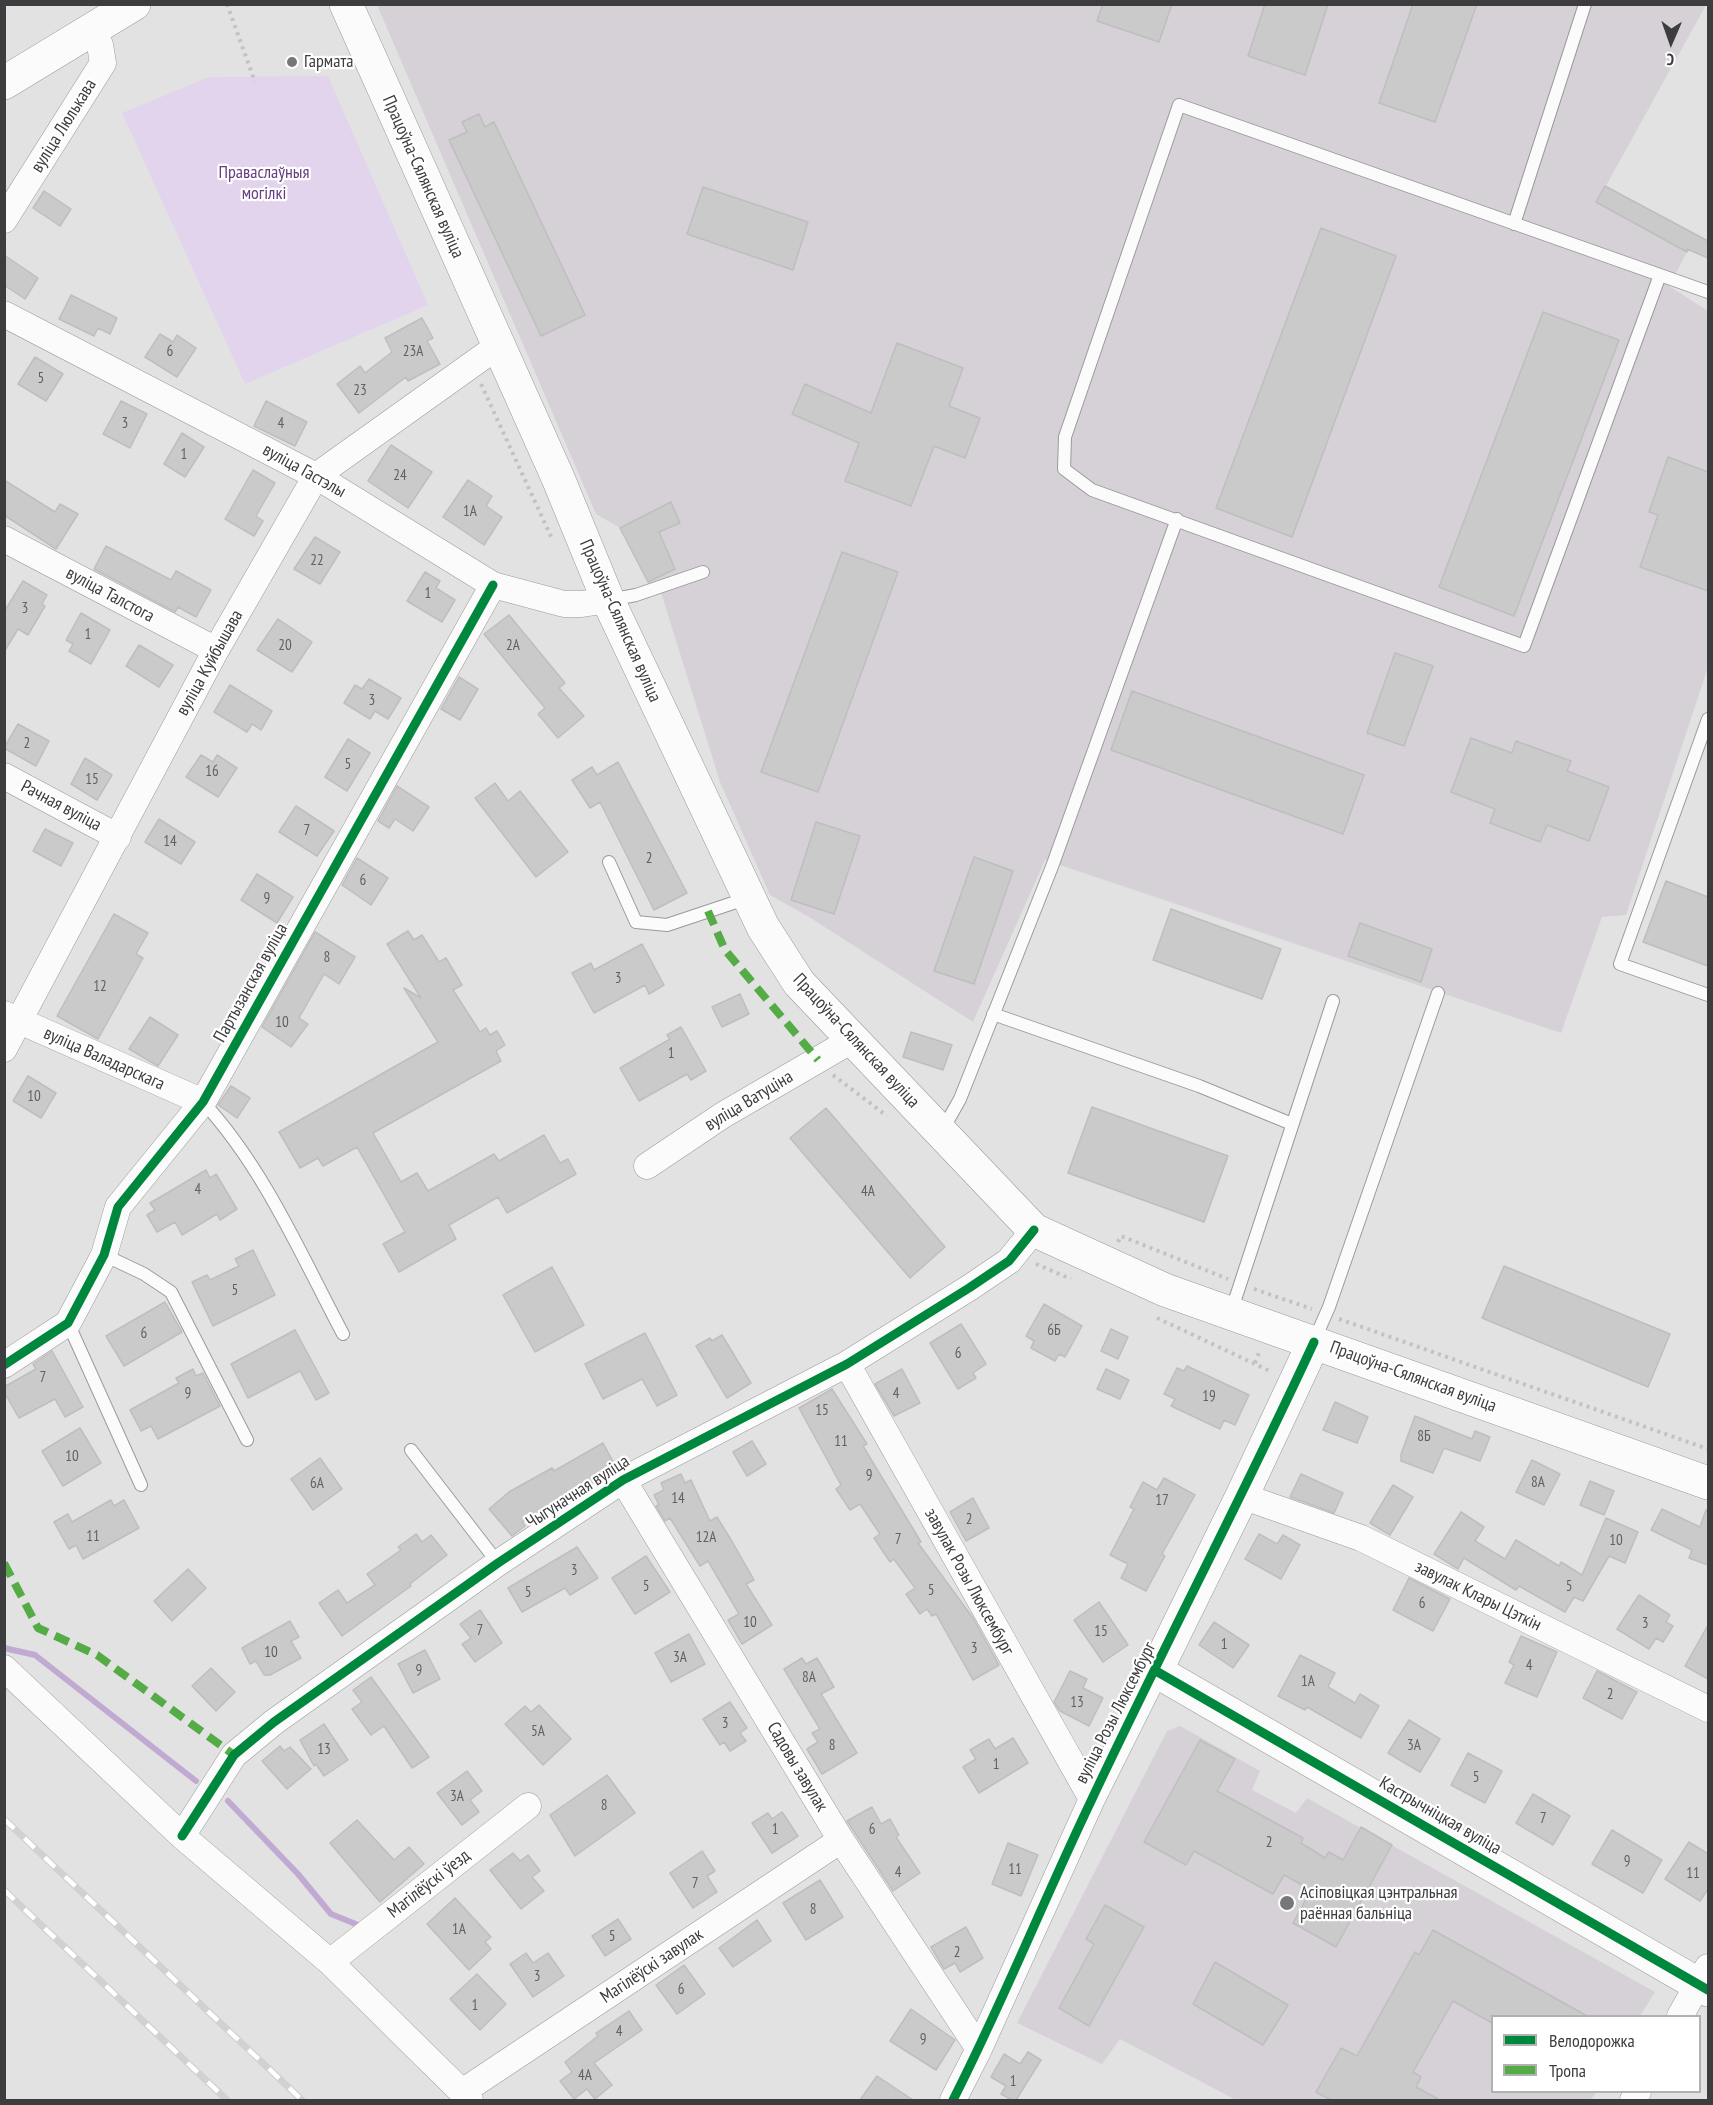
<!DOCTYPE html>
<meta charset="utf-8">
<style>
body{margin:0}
#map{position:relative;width:1713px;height:2105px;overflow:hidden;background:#e3e2e3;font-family:"PT Sans Narrow",sans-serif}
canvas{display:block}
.frame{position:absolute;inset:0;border:6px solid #3d3c3e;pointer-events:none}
.legend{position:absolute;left:1491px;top:2015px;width:210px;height:78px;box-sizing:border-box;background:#fff;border:2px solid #b1b1b2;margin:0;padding:8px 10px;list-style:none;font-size:18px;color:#3d3c3e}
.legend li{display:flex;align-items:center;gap:12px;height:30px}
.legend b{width:30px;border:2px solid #b1b1b2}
.north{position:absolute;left:1641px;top:12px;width:60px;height:60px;-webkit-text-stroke:4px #fff;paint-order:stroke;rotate:182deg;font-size:16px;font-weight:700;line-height:24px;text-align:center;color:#3d3c3e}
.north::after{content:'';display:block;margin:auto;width:21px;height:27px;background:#3d3c3e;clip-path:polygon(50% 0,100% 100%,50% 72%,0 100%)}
</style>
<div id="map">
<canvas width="1713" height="2105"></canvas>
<div class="frame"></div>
<ul class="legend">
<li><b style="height:8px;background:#00873e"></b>Велодорожка</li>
<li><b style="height:8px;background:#55ac46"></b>Тропа</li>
</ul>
<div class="north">С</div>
</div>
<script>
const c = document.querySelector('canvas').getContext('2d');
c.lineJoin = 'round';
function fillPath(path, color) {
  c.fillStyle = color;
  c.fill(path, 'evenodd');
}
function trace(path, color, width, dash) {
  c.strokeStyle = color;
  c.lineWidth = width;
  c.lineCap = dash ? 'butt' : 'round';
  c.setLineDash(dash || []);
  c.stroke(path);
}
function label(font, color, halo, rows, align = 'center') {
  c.font = font + ' "PT Sans Narrow",sans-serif';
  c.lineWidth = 4.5;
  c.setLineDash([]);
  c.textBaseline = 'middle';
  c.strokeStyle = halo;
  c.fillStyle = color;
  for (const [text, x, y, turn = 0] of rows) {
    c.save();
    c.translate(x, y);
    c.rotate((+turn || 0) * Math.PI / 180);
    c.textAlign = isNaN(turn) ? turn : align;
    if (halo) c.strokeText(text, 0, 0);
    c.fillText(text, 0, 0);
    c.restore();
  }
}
const built = new Path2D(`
 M377,5H1706L1597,202L1687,252L1669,286L1708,311V667L1626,915L1602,917L1561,1033L1045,860L973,1022L809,917L770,895L720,782L660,589L649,583L620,528L596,514Z
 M1180,1726L1260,1771L1252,1790L1296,1813L1307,1798L1655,1992L1640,2016H1492V2092H1596L1591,2100H1236L1120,2039L1102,2064L1017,2023L1167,1731Z`);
const green = new Path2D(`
 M328,76L428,305L245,384L122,113L209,77Z`);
const stream = new Path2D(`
 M4,1648L35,1655L196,1781
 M228,1801L298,1874L331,1914L363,1927`);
const building = new Path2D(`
 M1103,4H1172L1159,42L1097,21Z
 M1265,4H1328L1305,75L1248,56Z
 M1413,4H1477L1435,122L1379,103Z
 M479,114L485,127L494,122L585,315L541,336L449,140L467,132L462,122Z
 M1605,186L1708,241V258L1687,249V252L1596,202Z
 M703,187L808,222L793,270L687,234Z
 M44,191L71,209L60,226L33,208Z
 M1321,228L1396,256L1292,537L1216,508Z
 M4,255L38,278L25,299L4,285Z
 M71,295L117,318L110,334L98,328L94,336L59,319Z
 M1543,312L1619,340L1514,616L1439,587Z
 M422,318L433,338L427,341L440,364L408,381L406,377L359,413L337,384L360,366L365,373L392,352L385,338Z
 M160,334L173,342L177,335L196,348L177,377L145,357Z
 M897,343L963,368L949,406L980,418L965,458L934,446L911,506L845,481L859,443L792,414L805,384L871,413Z
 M35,357L63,374L46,401L18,384Z
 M121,401L147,414L130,448L103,434Z
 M266,401L307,422L295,446L254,426Z
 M182,433L204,447L185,477L164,464Z
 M391,445L432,472L408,508L368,481Z
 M1668,457L1708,472V591L1640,567L1658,515L1649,512Z
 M253,470L275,483L256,516L263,521L254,536L225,519Z
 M4,480L55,512L60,504L78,514L56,549L4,515Z
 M468,480L492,496L486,506L502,517L484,545L443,517Z
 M671,502L680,523L659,532L675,569L648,582L620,528Z
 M315,537L340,552L320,584L294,569Z
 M106,546L171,580L176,571L211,590L196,617L178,607L175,612L94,569Z
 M842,552L898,572L818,792L761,772Z
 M425,572L440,581L436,588L455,600L442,622L407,601Z
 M23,581L47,595L42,604L45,606L28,635L18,629L4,652V612Z
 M81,613L110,630L91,664L69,651L73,644L66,640Z
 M509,615L565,683L559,688L584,716L558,738L538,714L545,708L484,634Z
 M278,619L312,642L292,672L257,650Z
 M139,645L173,665L159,687L126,666Z
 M1395,653L1433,666L1404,746L1367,733Z
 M459,677L478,689L460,720L441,709Z
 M369,679L401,698L388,719L375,711L370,719L344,703L355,685L362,689Z
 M230,685L272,711L261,730L252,724L247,732L214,712Z
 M1132,691L1364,775L1343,834L1111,750Z
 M18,724L49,741L36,766L4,748Z
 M1471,738L1512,753L1516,741L1571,761L1567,771L1609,787L1589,841L1547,825L1540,842L1490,823L1495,809L1451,792Z
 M348,739L370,753L347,791L325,777Z
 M201,755L213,762L217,755L237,768L218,797L186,777Z
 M85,758L112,775L97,800L71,784Z
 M618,762L687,893L654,910L600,802L590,808L572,780L592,767L597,775Z
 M495,783L508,801L520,791L568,852L536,877L475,798Z
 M397,786L429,807L413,831L395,819L389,828L378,821Z
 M296,806L334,831L317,856L279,832Z
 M159,819L195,842L181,864L145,842Z
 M816,822L860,836L834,914L791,900Z
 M45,829L73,843L61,866L33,851Z
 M974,857L1013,871L974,984L934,971Z
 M357,858L388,878L371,905L342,885Z
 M257,874L293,897L277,923L241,900Z
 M1666,881L1708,897V966L1643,942Z
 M1171,909L1281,949L1262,999L1153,960Z
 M114,914L148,933L136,954L143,958L98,1039L57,1016Z
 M1360,923L1432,949L1421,982L1348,956Z
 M408,931L414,940L422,935L439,962L446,958L462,985L453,990L480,1032L486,1028L490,1035L497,1031L505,1045L496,1051L501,1061L373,1133L401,1182L417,1173L428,1191L494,1154L499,1161L544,1135L560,1163L568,1159L576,1174L507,1213L498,1197L449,1225L456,1239L399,1272L383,1244L405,1232L357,1147L323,1166L318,1158L300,1168L279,1132L438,1042L404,988L421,998L387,944Z
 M315,932L355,957L339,984L324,974L299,1018L308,1024L291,1047L262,1027Z
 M642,944L664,985L649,994L645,985L594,1013L572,973L591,963L594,970Z
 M740,994L749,1014L722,1027L712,1007Z
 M150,1017L178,1035L158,1066L129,1049Z
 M681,1027L706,1071L691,1080L687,1074L639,1101L620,1068L670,1039L667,1035Z
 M911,1032L952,1045L943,1070L903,1057Z
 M28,1076L56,1093L41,1118L13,1101Z
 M231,1086L250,1098L237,1118L218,1105Z
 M1092,1107L1228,1156L1204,1222L1068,1173Z
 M826,1108L945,1247L910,1278L790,1138Z
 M206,1170L210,1178L216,1174L237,1209L220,1220L217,1214L182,1235L175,1222L157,1232L147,1215L155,1210L150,1203Z
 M253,1250L275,1295L213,1326L192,1282L207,1275L210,1280L239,1266L235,1259Z
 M1504,1266L1670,1334L1648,1387L1482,1318Z
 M552,1267L584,1325L535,1352L503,1295Z
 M165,1302L182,1332L124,1366L106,1336Z
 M1044,1304L1082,1326L1065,1357L1059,1354L1055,1361L1031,1348L1034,1341L1026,1336Z
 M961,1324L986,1364L973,1373L976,1378L958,1389L930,1343Z
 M1111,1329L1128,1337L1118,1359L1101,1351Z
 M295,1330L329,1393L316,1400L300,1371L248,1398L231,1364Z
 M645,1333L677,1395L657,1406L642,1379L603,1399L585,1364Z
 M722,1335L751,1383L727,1398L696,1346L710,1338L712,1341Z
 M52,1351L83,1407L65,1417L55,1399L19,1418L4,1392V1387L36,1369L33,1364Z
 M1187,1366L1249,1395L1235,1425L1224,1420L1220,1429L1171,1406L1175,1399L1164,1394L1177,1368L1184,1371Z
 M193,1369L196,1376L203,1373L220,1406L158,1439L151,1426L141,1431L130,1410L179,1383L176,1378Z
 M902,1369L920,1403L894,1416L875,1384Z
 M1106,1369L1129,1380L1120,1399L1097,1389Z
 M832,1389L867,1444L863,1446L921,1542L918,1543L973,1618L999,1665L973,1680L936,1614L932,1616L927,1609L920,1614L906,1594L915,1588L894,1559L890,1562L874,1538L880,1534L860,1504L850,1510L836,1489L841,1485L799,1408Z
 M1335,1402L1368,1417L1357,1443L1323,1430Z
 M1415,1416L1472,1439L1475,1431L1490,1437L1480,1461L1444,1448L1433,1473L1401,1461V1454Z
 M80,1428L101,1463L63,1486L42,1451Z
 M752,1441L766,1464L747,1476L733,1452Z
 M603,1443L616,1467L583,1488L582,1486L522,1522L525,1526L512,1536L489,1509L509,1492L552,1468L554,1471Z
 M320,1458L342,1489L313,1510L291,1479Z
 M1532,1460L1560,1474L1544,1505L1516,1492Z
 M681,1474L685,1483L691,1480L710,1521L717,1517L733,1543L754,1580L746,1584L772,1625L742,1644L728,1620L739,1614L708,1561L700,1566L670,1518L665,1521L656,1506L659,1505L654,1495L664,1490L661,1483Z
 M1301,1474L1343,1493L1334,1513L1290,1497Z
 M1164,1478L1195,1495L1162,1554L1165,1556L1146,1591L1121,1578L1128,1564L1110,1555L1134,1509L1130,1507L1143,1482L1157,1490Z
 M1590,1481L1614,1491L1604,1515L1580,1505Z
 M1393,1485L1413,1497L1390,1535L1370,1523Z
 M973,1498L989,1528L966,1541L950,1512Z
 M111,1500L114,1506L124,1500L139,1528L83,1559L76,1545L69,1549L54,1522L68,1514L72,1522Z
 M1662,1509L1700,1527L1706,1510H1708V1565L1689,1558L1692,1550L1651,1530Z
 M1461,1512L1484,1527L1475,1541L1505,1559L1516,1540L1559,1566L1561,1562L1582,1575L1606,1518L1638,1532L1625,1563L1609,1556L1583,1601L1574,1597L1565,1612L1519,1586L1516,1590L1464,1558L1458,1569L1434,1554Z
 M416,1534L422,1542L431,1535L447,1555L410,1584L411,1586L342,1636L319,1603L338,1590L347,1603L375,1585L367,1574L401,1550L398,1547Z
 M1259,1534L1277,1544L1283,1535L1300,1545L1281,1579L1245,1559Z
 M577,1547L598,1578L570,1595L565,1588L522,1612L508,1588Z
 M646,1556L670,1592L635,1614L612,1578Z
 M188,1569L206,1588L172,1621L154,1601Z
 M1409,1578L1450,1599L1433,1631L1393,1610Z
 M1639,1595L1670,1615L1666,1622L1673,1626L1663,1642L1656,1638L1649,1649L1617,1629Z
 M1099,1602L1128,1645L1103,1662L1074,1620Z
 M480,1610L502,1643L475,1662L462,1644L471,1638L460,1624Z
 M290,1621L299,1637L291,1641L301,1658L270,1675H264L256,1661L250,1664L242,1648Z
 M1214,1622L1249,1645L1233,1668L1199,1645Z
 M1708,1625V1679L1685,1666Z
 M689,1634L705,1664L671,1682L655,1653Z
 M1521,1636L1557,1652L1537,1697L1505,1683L1514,1665L1509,1662Z
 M425,1650L440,1679L413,1693L398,1664Z
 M1300,1655L1335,1673L1328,1687L1355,1703L1360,1694L1379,1706L1361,1738L1307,1707L1305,1710L1278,1696Z
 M802,1658L806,1664L817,1658L834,1687L821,1694L857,1753L822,1774L807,1749L818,1742L812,1733L820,1729L784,1669Z
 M211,1668L235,1692L216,1711L192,1686Z
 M1070,1671L1087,1679L1083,1688L1103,1698L1089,1726L1060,1711L1054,1702Z
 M1597,1671L1637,1692L1622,1719L1583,1698Z
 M371,1677L429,1757L412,1768L384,1726L371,1735L352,1709L362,1702L353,1690Z
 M730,1702L747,1728L740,1733L746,1741L730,1751L724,1742L720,1745L703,1719Z
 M539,1705L571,1739L543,1765L505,1724L525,1706L531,1712Z
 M1409,1720L1440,1739L1420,1772L1388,1753Z
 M324,1724L348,1760L324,1776L316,1764L314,1766L300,1740Z
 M1013,1738L1028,1763L979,1793L963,1767L976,1759L970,1750L989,1739L995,1749Z
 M1200,1740L1235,1759L1217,1791L1303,1838L1301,1843L1325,1858L1329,1852L1343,1860L1361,1827L1392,1845L1336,1947L1293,1923L1311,1890L1284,1875L1273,1894L1194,1851L1186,1865L1144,1842Z
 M280,1746L284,1751L290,1747L311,1769L287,1789L262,1761Z
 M1468,1753L1502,1771L1485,1803L1451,1785Z
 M467,1771L482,1791L470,1800L479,1812L462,1825L437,1793Z
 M607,1775L635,1813L575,1856L550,1815Z
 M1533,1794L1570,1816L1553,1845L1516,1823Z
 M872,1807L881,1824L890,1819L899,1835L896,1837L920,1873L893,1891L847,1821Z
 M782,1812L798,1836L772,1853L752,1823L768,1813L772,1819Z
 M357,1820L394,1860L409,1847L424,1864L380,1902L330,1843Z
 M1612,1830L1662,1860L1643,1893L1592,1864Z
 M1689,1842L1708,1854V1889L1700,1901L1665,1879Z
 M1008,1843L1038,1855L1021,1896L992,1884Z
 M702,1851L715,1871L707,1876L717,1892L693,1908L670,1873Z
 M513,1853L520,1861L528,1855L540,1871L532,1877L544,1891L521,1909L490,1870Z
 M820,1880L843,1917L806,1940L783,1903Z
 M455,1898L491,1937L485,1942L491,1949L469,1970L427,1924Z
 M1105,1905L1144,1927L1089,2026L1059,2008L1094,1944L1086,1939Z
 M618,1919L631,1939L605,1956L592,1936Z
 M757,1920L771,1941L733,1967L719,1948Z
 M966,1927L983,1958L960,1972L955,1963L944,1969L931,1947Z
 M1433,1930L1587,2016H1492V2023L1453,2001L1413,2072L1421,2077L1416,2087L1440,2100H1331L1316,2092L1341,2048L1357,2056L1415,1952L1419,1955Z
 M526,1953L533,1963L548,1953L564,1976L533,1997L510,1964Z
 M1215,1962L1288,2005L1263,2045L1193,2004Z
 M684,1965L705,1994L677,2014L656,1985Z
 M477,1974L506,2004L480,2030L450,1999Z
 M911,2009L955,2040L936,2070L890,2041Z
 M629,2011L642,2030L594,2063L612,2085L595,2099L587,2089L574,2099L560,2081L572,2072L565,2062L598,2036L596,2033Z
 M1028,2052L1041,2060L1016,2100H1012L1001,2094L1006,2086L991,2077L1004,2054L1020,2064Z
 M877,2076L913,2100H860Z`);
const path = new Path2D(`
 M227,4L255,82
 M481,384L553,541
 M833,1075L887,1116
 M1118,1242L1121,1236L1228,1279
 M1036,1264L1071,1279
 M1254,1289L1312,1309
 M1157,1318L1272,1372
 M1339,1319L1708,1449
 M1255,1363L1260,1350`);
const lane = new Path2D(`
 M1514,224L1585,4
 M1660,275L1524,646L1092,490L1064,469L1065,437L1179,105L1708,292
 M609,600L636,595L703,572
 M1708,719L1620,964L1708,995
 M609,862L636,922L667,925L748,898
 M993,1014L1199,1086L1292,1124
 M203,1102C264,1168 301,1255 343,1334
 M942,1131L960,1099L1053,864L1177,519
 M104,1255L144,1274L171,1292L247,1440
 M1231,1312L1333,1001
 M68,1323L141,1485
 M1314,1341L1329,1307L1438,993
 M411,1450L498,1563`);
const street = new Path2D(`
 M4,220L103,63L100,45L90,29
 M4,314L316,476L493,585L564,604H582L608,600
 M4,539L216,650
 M4,776L118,837
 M4,1014L203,1102
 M4,1049L216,650L316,476L498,346
 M647,1166L723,1115L852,1040
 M847,1364L1092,1799
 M4,1365L68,1323L104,1255L118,1207L203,1102L493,585
 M623,1480L841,1840L979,2049
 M1242,1496L1361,1538L1708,1709
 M4,1668L182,1836L330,1962L470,2100
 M182,1836L234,1755L274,1722L498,1563L623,1480L847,1364L969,1288L1009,1261L1034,1230
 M330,1962L528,1806
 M1680,2016L1708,1967
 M462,2092L841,1840
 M953,2100L979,2049L1092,1799L1156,1671
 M1633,2100L1638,2092`);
const secondary = new Path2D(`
 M4,83L134,4
 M1314,1342L1242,1496L1156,1671L1708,1990`);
const primary = new Path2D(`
 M346,4L558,478L608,600L763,927L799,983L1034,1230L1165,1290L1708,1483`);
const rail = new Path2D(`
 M4,1819L302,2100
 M4,1890L227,2100`);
const quiet = new Path2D(`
 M708,911L725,950L818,1060
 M4,1563L38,1628L97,1655L234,1755`);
const cycleway = new Path2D(`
 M4,1365L68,1323L104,1255L118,1207L203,1102L493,585
 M1156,1671L1708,1990
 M182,1836L234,1755L274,1722L498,1563L623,1480L847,1364L969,1288L1009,1261L1034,1230
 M953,2100C1003,2002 1044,1899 1092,1799C1164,1646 1243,1496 1314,1342`);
const markers = [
 [292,62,6,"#777678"],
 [1287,1903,8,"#777678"]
];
const numberNames = [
 ["6",170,352],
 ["23А",413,352],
 ["5",41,379],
 ["23",360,391],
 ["3",125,424],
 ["4",281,424],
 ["1",184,455],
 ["24",400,476],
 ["1А",470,512],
 ["22",317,561],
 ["1",428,594],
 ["3",25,609],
 ["1",88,635],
 ["20",285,646],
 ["2А",513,646],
 ["3",372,701],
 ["2",27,744],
 ["5",348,765],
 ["16",212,772],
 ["15",92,780],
 ["7",307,831],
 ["14",170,842],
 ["2",649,859],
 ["6",363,881],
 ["9",267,899],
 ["8",327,958],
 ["3",618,979],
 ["12",100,987],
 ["10",282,1023],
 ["1",671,1054],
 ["10",34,1097],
 ["4",198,1190],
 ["4А",868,1192],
 ["5",235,1291],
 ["6Б",1054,1331],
 ["6",144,1334],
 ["6",958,1354],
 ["7",43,1378],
 ["9",188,1394],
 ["4",896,1394],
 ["19",1209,1397],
 ["15",822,1411],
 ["8Б",1424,1437],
 ["11",841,1442],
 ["10",72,1457],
 ["9",869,1476],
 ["8А",1538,1483],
 ["6А",317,1484],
 ["14",678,1499],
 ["17",1162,1501],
 ["2",969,1520],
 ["11",93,1537],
 ["12А",706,1538],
 ["7",898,1540],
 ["10",1616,1541],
 ["3",574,1571],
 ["5",646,1587],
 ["5",1569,1587],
 ["5",931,1591],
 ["5",528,1593],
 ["6",1422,1604],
 ["10",750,1623],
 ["3",1645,1624],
 ["7",480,1631],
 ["15",1101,1632],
 ["1",1224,1645],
 ["3",974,1649],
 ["10",271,1653],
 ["3А",680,1658],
 ["4",1529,1666],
 ["9",419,1671],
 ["8А",809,1678],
 ["1А",1308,1682],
 ["2",1610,1695],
 ["13",1077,1703],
 ["3",725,1724],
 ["5А",538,1732],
 ["8",832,1746],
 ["3А",1414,1746],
 ["13",324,1750],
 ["1",996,1765],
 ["5",1476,1778],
 ["3А",457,1797],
 ["8",604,1806],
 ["7",1543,1819],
 ["1",775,1830],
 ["6",872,1830],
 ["2",1269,1843],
 ["9",1627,1862],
 ["11",1015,1870],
 ["4",898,1873],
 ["11",1693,1874],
 ["7",695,1884],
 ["8",813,1910],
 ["1А",459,1930],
 ["5",612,1937],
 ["2",957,1953],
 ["3",537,1977],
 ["6",681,1990],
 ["1",475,2006],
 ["4",619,2032],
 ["9",923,2040],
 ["4А",585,2076],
 ["1",1013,2082]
];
const poiNames = [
 ["Гармата",304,62],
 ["Асіповіцкая цэнтральная",1300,1893],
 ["раённая бальніца",1300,1914]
];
const streetNames = [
 ["вуліца Люлькава",64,126,-58],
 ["Працоўна-Сялянская вуліца",423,177,66],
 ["вуліца Гастэлы",304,471,29],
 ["вуліца Талстога",110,595,28],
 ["Працоўна-Сялянская вуліца",620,621,66],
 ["вуліца Куйбышава",210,663,-61],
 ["Рачная вуліца",61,806,28],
 ["Партызанская вуліца",251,983,-61],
 ["Працоўна-Сялянская вуліца",856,1041,47],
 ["вуліца Валадарскага",104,1059,24],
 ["вуліца Ватуціна",749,1101,-31],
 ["Працоўна-Сялянская вуліца",1413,1377,20],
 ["Чыгуначная вуліца",578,1492,-33],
 ["завулак Розы Люксембург",969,1582,61],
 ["завулак Клары Цэткін",1478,1596,26],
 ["вуліца Розы Люксембург",1116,1713,-63],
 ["Садовы завулак",797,1767,59],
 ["Кастрычніцкая вуліца",1440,1816,30],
 ["Магілёўскі ўезд",429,1884,-38],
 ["Магілёўскі завулак",652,1966,-34]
];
const parkNames = [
 ["Праваслаўныя",264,173],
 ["могілкі",264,194]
];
fillPath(built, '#d5d1d7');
fillPath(green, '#e2d4ed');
trace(stream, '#c1aad2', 6);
fillPath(building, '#cbcacb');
trace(building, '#bfbebf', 1.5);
trace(lane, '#9c9a9c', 14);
trace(street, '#9c9a9c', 27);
trace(secondary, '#9c9a9c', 34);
trace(primary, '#9c9a9c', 34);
trace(path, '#c3c2c3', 4, [3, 4.5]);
trace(lane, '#fbfbfb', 12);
trace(street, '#fbfbfb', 26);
trace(secondary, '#fbfbfb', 33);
trace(primary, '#fbfbfb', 33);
trace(rail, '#d1d1d2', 7);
trace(rail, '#fff', 4.5, [14]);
trace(quiet, '#55ac46', 8, [15, 8]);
trace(cycleway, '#00873e', 9);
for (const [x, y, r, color] of markers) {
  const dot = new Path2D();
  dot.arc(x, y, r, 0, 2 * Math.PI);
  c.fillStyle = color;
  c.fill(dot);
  trace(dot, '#fff', 2);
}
label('15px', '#616062', null, numberNames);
label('18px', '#3d3c3e', '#fff', poiNames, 'left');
label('18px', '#3d3c3e', '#fff', streetNames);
label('18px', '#663c82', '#fff', parkNames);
</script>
